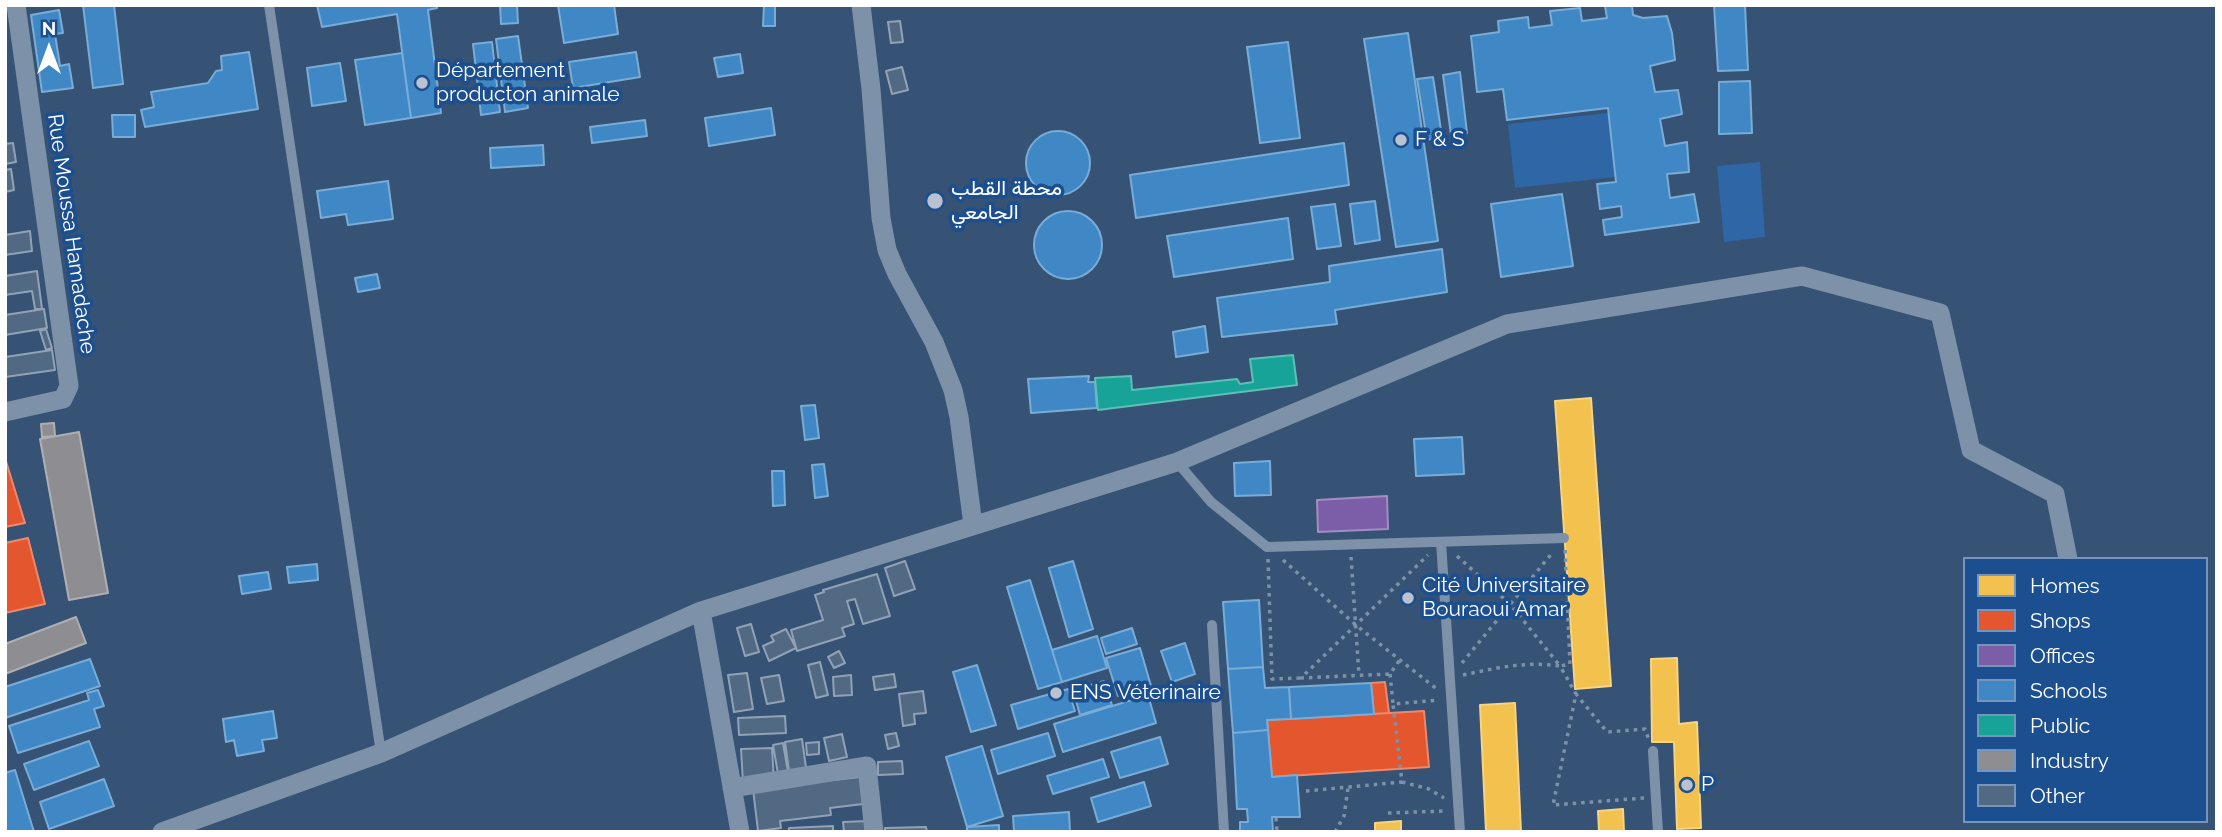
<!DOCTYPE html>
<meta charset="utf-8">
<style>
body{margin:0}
#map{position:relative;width:2222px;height:837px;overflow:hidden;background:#365274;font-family:Raleway,sans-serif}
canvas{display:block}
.frame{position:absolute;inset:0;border:7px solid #fff;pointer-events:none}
.legend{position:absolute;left:1963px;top:557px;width:245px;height:266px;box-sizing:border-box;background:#1b4f8f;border:2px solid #7695bc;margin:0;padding:9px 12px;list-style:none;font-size:21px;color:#fff}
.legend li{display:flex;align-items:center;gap:14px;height:35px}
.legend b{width:35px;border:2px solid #7695bc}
.north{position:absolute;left:14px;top:14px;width:70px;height:70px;-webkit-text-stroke:5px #1b4f8f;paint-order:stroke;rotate:0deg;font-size:19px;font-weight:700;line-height:28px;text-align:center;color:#fff}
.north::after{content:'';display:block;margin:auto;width:24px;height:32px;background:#fff;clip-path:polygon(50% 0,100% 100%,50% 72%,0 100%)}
</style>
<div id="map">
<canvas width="2222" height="837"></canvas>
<div class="frame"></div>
<ul class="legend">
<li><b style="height:19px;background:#f2c14e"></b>Homes</li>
<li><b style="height:19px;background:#e4572e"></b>Shops</li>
<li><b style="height:19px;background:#7b5ea7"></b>Offices</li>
<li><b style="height:19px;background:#3f88c5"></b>Schools</li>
<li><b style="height:19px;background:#17a398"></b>Public</li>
<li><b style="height:19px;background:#8d8d92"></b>Industry</li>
<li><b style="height:19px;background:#526984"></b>Other</li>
</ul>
<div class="north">N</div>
</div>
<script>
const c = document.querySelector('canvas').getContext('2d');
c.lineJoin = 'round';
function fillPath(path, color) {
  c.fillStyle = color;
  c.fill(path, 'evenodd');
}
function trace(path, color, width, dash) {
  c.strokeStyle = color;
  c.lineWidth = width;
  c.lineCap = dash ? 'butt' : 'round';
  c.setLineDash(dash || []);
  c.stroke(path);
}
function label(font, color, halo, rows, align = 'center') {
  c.font = font + ' Raleway,Vazirmatn,sans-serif';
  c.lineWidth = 7;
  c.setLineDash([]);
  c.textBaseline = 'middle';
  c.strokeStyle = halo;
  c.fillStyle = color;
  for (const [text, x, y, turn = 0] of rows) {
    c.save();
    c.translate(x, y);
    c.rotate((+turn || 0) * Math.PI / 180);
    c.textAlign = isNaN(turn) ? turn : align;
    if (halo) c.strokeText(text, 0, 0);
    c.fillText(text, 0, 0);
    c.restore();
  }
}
const green = new Path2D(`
 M1608,113L1616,177L1515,188L1508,124Z
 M1760,162L1765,237L1724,242L1717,166Z`);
const homes = new Path2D(`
 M1591,398L1611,686L1575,689L1555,401Z
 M1677,658L1679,724L1697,722L1701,828L1677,829L1674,742H1652L1651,659Z
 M1515,703L1521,832H1486L1480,705Z
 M1623,809L1624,832H1599L1598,811Z
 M1401,821V832H1375V823Z`);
const shops = new Path2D(`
 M5,458L25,523L5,527Z
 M28,538L45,604L5,613V543Z
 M1385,682L1389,713L1374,714L1371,683Z
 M1424,711L1429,767L1272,777L1267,720Z`);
const offices = new Path2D(`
 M1387,496L1388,529L1318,532L1317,500Z`);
const schools = new Path2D(`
 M83,5H114L123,84L93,88Z
 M317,5H437V8L428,10L441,113L411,118L397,14L322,27Z
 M500,5H517L518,23L501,24Z
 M558,5H614L618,34L564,43Z
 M764,5H775V26H763Z
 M1632,5L1633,15L1643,18L1667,16L1672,33L1675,60L1650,66L1655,92L1678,90L1682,114L1660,119L1665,146L1687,142L1689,172L1667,174L1670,198L1694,194L1699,222L1605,235L1603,220L1622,217L1621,206L1600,209L1597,184L1616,182L1608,108L1507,120L1503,89L1477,92L1471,36L1499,32L1498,21L1528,17L1529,28L1552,25L1550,11L1580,8L1582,21L1607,18L1605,6Z
 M1714,5H1745L1748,70L1718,71Z
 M59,10L63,33L55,34L60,66L69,64L73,88L42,92L31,15Z
 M1408,33L1438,241L1396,247L1364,39Z
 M518,36L528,108L505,112L496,39Z
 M492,42L500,112L481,115L473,44Z
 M1288,42L1300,138L1260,143L1247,47Z
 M249,52L258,109L145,127L141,110L154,107L151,92L208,83L216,71L222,70L221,56Z
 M636,52L640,77L573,88L569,62Z
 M402,53L411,118L365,125L355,60Z
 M740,54L743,73L718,77L714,58Z
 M340,63L346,101L312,106L307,68Z
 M1460,72L1467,133L1451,135L1443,75Z
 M1433,77L1442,137L1427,140L1417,79Z
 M1750,81L1752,133L1719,134V82Z
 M771,108L775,135L709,146L705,118Z
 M112,115H135V137H113Z
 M645,120L647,136L592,143L590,127Z
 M1026 163a32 32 0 1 1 64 0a32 32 0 1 1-64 0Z
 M1344,143L1349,185L1136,218L1130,175Z
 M543,145L544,165L491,168L490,148Z
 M388,181L393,219L348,225L346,214L321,218L317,191Z
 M1562,194L1573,266L1501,277L1491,204Z
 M1375,201L1380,240L1355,244L1350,204Z
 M1335,204L1341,246L1317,249L1311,207Z
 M1034 245a34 34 0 1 1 68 0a34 34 0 1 1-68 0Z
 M1288,218L1293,259L1174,277L1167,236Z
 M1442,249L1447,292L1335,310L1337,324L1222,337L1217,298L1330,282L1329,266Z
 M377,274L380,288L358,292L355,278Z
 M1205,326L1208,352L1176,357L1173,332Z
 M1089,376L1088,382H1095L1097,408L1031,413L1028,379Z
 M815,405L819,438L805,440L801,406Z
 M1462,437L1464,474L1416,476L1414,439Z
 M1270,461L1271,495L1235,496L1234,463Z
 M824,464L828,496L815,498L812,465Z
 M772,471H784L785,505L773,506Z
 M1073,561L1093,629L1069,637L1049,568Z
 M317,564L318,580L289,583L287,567Z
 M268,572L271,589L242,594L239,576Z
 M1030,580L1062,682L1038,689L1007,587Z
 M1259,600L1263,667L1228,669L1223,602Z
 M1132,628L1137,644L1106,654L1101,638Z
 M1097,636L1107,668L1062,682L1052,650Z
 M1185,643L1195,674L1172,682L1161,651Z
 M1140,648L1151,686L1118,696L1106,658Z
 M90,659L100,686L5,718V687Z
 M977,665L996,725L971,732L953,672Z
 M1263,667L1265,688L1289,687L1291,719L1267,720L1268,730L1233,733L1228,669Z
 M1104,681L1112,705L1080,715L1073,690Z
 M1371,683L1374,714L1291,719L1289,687Z
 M1068,689L1075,711L1018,729L1011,705Z
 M98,690L104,706L94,709L100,727L18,753L9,726L89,700L87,693Z
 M1148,695L1156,723L1063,752L1054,724Z
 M273,711L277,738L262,740L264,751L237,756L234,740L226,742L223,719Z
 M1268,730L1272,777L1297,775L1300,817H1272L1273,832H1240V822H1248L1247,809H1237L1233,733Z
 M1048,733L1055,756L998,774L991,750Z
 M1160,737L1168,764L1120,778L1111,752Z
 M89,741L99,766L34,790L24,764Z
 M982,746L1003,816L967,827L946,757Z
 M1103,759L1109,777L1053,794L1047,776Z
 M15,770L34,832H5V773Z
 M104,779L114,806L49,829L40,802Z
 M1144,782L1151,806L1098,822L1091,798Z
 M1069,812L1070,832H1014L1013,816Z
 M999,825V832H967V827Z`);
const public = new Path2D(`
 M1293,355L1297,385L1098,410L1095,378L1131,376L1132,390L1237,379L1240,384L1253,382L1250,359Z`);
const industry = new Path2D(`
 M54,423L55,436L42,437L41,424Z
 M79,432L108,593L69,600L40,439Z
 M76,617L86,643L5,674V644Z`);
const building = new Path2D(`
 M900,21L903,42L891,43L888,22Z
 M902,67L908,90L892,94L886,71Z
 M13,143L16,162L5,164V144Z
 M11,169L14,190L5,192V170Z
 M30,231L32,251L5,255V235Z
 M37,271L42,309H35L32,291L5,295V276Z
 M44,309L47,328L5,335V315Z
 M46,329L52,348L46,350L40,331Z
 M52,350L55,370L5,377V357Z
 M905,561L915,589L894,596L885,568Z
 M877,574L890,616L863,624L855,599L847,601L854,624L842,628L845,636L797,651L791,630L823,620L815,595L824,592L823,590Z
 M751,624L759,652L745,656L737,628Z
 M786,629L796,648L769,661L763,646L774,641L771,636Z
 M839,651L845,663L834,668L828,657Z
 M820,662L828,695L816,698L808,665Z
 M747,673L753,709L734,712L728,675Z
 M894,674L896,687L875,690L873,677Z
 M779,675L784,701L767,704L761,678Z
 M851,675L852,695L834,696L833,677Z
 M923,691L926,713L914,714L915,724L903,726L899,694Z
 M785,716L786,733L739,735L738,718Z
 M896,733L899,746L888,749L885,735Z
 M842,734L847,757L829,761L824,738Z
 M802,739L806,768L789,771L785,742Z
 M819,742V754L807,755L806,743Z
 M783,743L788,772L778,774L773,745Z
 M772,748L774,781L743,782L741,749Z
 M902,761L903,774L878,775V762Z
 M860,777L863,804L830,808L831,815L780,821L781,828L758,831L753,789Z
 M867,821V832H844L843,822Z
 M833,826V832H789V828Z
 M926,827L927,832H885V828Z`);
const path = new Path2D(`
 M1457,556L1510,604L1560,666L1570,664L1565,549
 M1351,557L1359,675
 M1268,559L1272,679L1301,678
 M1283,560L1357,626L1438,690
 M1399,661L1390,674L1301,678L1428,555
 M1462,663L1553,552
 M1390,674L1393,704L1439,700
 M1463,675C1495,668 1527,661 1560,666L1576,694
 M1402,782L1429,789L1444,798
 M1306,791L1402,782L1393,704
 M1644,798L1553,805L1576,694L1607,732L1645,729L1649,740
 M1388,813L1446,811
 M1276,818L1277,832
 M1335,832L1344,816L1348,788`);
const lane = new Path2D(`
 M269,5L381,753
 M1177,462L1211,502L1267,547L1564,538
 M1441,542L1460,832
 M1212,625L1224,832
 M1653,751L1658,832`);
const street = new Path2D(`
 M861,5L871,89L881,218L887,250L897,274L934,342L953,390L959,417L973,525
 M5,412L63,399L69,386L16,5
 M701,611L740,832
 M732,788L867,766L874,832
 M162,832L381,753L701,611L1177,462L1507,324L1802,276L1940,313L1971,450L2055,494L2068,559`);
const markers = [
 [422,83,7,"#b9c2ce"],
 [1401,140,7,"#b9c2ce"],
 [935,201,9,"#b9c2ce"],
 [1408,598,7,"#b9c2ce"],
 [1056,693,7,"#b9c2ce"],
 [1687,785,7,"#b9c2ce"]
];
const poiNames = [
 ["Département",436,71],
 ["producton animale",436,95],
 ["F & S",1415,140],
 ["محطة القطب",951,189],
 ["الجامعي",951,213],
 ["Cité Universitaire",1422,586],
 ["Bouraoui Amar",1422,610],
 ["ENS Véterinaire",1070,693],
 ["P",1701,785]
];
const streetNames = [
 ["Rue Moussa Hamadache",71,234,82]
];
fillPath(green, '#2f66a5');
fillPath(homes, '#f2c14e');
trace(homes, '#f6d483', 2);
fillPath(shops, '#e4572e');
trace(shops, '#ec896d', 2);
fillPath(offices, '#7b5ea7');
trace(offices, '#a38ec1', 2);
fillPath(schools, '#3f88c5');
trace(schools, '#79acd6', 2);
fillPath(public, '#17a398');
trace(public, '#5dbfb7', 2);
fillPath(industry, '#8d8d92');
trace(industry, '#afafb3', 2);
fillPath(building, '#526984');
trace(building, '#92a2b6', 2);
trace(path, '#7d92a8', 3.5, [3.5, 5]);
trace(lane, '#7d92a8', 10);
trace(street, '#7d92a8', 19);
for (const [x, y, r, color] of markers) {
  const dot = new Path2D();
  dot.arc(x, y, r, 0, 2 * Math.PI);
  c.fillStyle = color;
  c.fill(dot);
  trace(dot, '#1b4f8f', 2.5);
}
label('21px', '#fff', '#1b4f8f', poiNames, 'left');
label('21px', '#fff', '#1b4f8f', streetNames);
</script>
